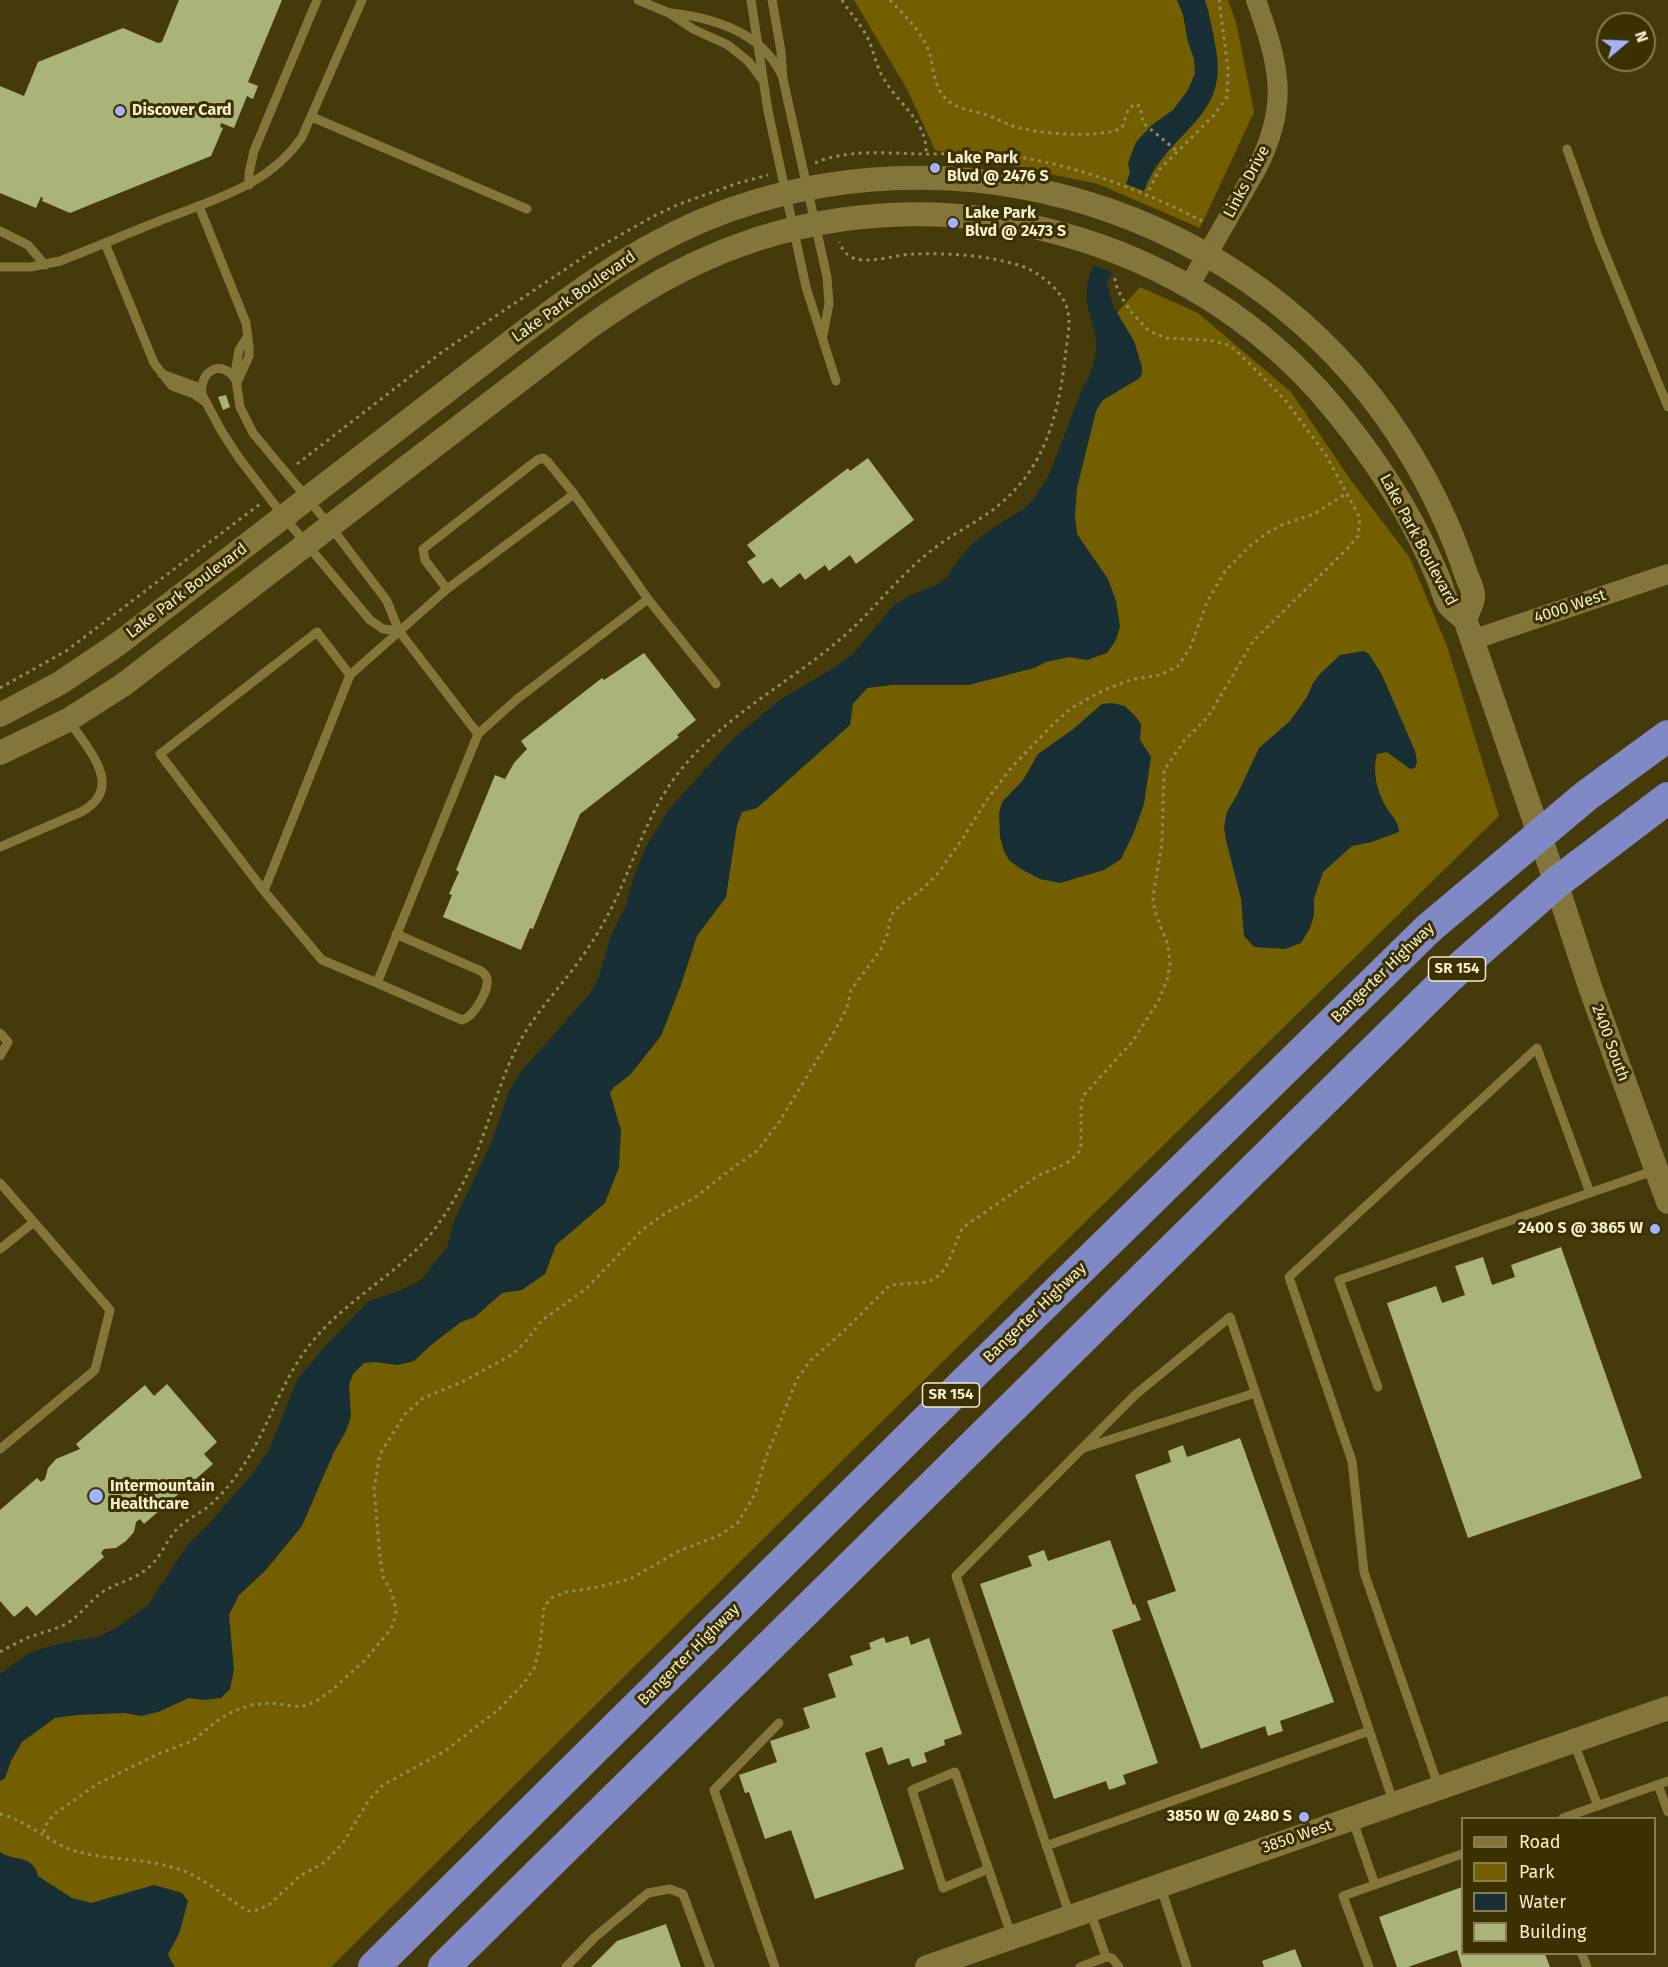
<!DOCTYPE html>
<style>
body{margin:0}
#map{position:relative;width:1668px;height:1967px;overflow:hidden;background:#453a0a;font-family:"Fira Sans",sans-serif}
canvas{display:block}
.legend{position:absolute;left:1461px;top:1817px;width:195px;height:138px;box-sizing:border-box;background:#3b3000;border:2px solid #857c52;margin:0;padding:8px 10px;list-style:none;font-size:18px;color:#f4edce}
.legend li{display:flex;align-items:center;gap:12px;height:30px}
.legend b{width:30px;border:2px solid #857c52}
.north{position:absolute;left:1596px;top:12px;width:60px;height:60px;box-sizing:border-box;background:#3b3000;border:2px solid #857c52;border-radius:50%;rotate:71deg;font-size:16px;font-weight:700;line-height:24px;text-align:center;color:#f4edce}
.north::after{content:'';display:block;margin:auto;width:21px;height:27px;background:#a3b2fd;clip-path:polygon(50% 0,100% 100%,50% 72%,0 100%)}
</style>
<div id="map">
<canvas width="1668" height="1967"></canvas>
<ul class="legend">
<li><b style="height:8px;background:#84753a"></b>Road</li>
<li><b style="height:16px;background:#735f00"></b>Park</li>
<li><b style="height:16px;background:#172f35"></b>Water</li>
<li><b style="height:16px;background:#abb478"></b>Building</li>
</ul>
<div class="north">N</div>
</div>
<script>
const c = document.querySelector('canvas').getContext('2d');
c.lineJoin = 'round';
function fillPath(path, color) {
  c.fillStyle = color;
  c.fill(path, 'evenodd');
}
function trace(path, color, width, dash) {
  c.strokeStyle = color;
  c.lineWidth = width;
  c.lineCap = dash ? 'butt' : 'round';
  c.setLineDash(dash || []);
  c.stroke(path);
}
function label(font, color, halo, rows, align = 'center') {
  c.font = font + ' "Fira Sans",sans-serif';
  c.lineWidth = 6;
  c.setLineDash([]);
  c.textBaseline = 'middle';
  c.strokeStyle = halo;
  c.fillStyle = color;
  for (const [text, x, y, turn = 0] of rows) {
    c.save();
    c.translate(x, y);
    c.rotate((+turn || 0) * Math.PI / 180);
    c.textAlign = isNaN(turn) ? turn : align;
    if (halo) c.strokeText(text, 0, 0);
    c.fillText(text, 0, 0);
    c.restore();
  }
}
const green = new Path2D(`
 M854,0H1228L1236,22L1254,112L1200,228L1098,184L935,150L907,89Z
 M1140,287L1198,313L1291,392L1350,479L1410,558L1447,646L1499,816L862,1441L331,1967H0V1697L119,1664L321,1400L461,1256L710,808L1059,499L1115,315Z`);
const water = new Path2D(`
 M1177,0H1205C1210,16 1213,32 1216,49C1222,86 1212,105 1186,132C1169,150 1153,166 1144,191L1126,184L1130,172L1128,163L1136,142L1152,125L1173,110L1188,90L1195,73L1194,59L1188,42L1183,15Z
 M1093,265L1112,272L1107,284L1113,306L1134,341L1142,367V373L1140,378L1103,400L1096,411L1077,488L1075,515L1077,534L1108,579L1116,601L1120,626L1116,640L1107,653L1087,660L1069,657L1046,662L1034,668L969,685H892L867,688L853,704L850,725L757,808L742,812L737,825L726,897L697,936L681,985L661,1036L630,1075L614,1087L610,1093L621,1130L619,1167L605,1203L556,1245L545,1274L522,1290L502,1293L475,1317L461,1322L431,1345L414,1361L398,1365L375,1362L364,1363L353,1374L349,1385L351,1416L346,1431L334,1452L302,1526L265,1571L239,1595L229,1615L234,1670L230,1689L221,1698L204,1700L189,1698L158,1712L141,1716L124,1713L78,1715L55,1718L22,1742L11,1761L5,1778L0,1781V1674L29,1653L54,1645L100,1636L118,1627L148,1605L188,1544L207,1526L250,1477L269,1450L297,1380L328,1343L369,1301L399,1291L421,1280L447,1247L453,1223L492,1141L509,1091L522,1070L589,995L599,977L611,935L625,908L634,876L646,847L669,809L734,738L781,699L832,669L853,654L893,606L911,595L936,585L947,577L959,559L973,543L990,530L1025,508L1035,497L1049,475L1083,387C1088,381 1090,374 1093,366C1101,338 1092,328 1087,302C1085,288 1089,277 1093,265Z
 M1364,651L1369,654L1382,675L1415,751L1417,762L1415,768L1410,769L1387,752L1377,754C1372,771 1377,792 1386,807C1391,815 1399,822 1399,832L1372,842L1352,846L1323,872L1314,899V915L1310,928L1301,943L1285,949L1254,947L1244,936L1241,899L1226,840L1224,827L1227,812L1237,795L1259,748L1290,721L1307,697L1313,683L1320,674L1340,655Z
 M1112,703L1125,706L1136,717L1141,724L1140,740L1151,757L1144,804L1134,832L1121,859L1104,870L1060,883L1040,879L1019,868L1009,860L1004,851L1000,837L999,813L1002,802L1023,780L1038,754L1072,730L1102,704Z
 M0,1852C15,1862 33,1854 38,1876L72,1898L91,1903L154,1885L182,1893L188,1901L179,1934L168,1954L171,1961L175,1967H0Z`);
const building = new Path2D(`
 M179,0H282L248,82L258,86L253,99L247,96L234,128L221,123L220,127L223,128L211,156L70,213L42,201L43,198L41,197L36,208L0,193V86L24,96L38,62L123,28L158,43L162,42Z
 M226,395L230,407L223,410L218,397Z
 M868,458L914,520L856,564L850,555L829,571L825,565L805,580L800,573L780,588L772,578L763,584L747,562L756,556L747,545L848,468L850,471Z
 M644,653L696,720L677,735L679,737L580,814L533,929L530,928L521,950L443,917L452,895L449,894L459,872L456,870L495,775L505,779L514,763L527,749L521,741L602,678L604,680Z
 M1561,1247L1642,1478L1468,1538L1387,1303L1436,1286L1442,1303L1465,1295L1455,1266L1483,1257L1492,1285L1515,1277L1511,1265Z
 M167,1384L217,1442L204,1454L213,1464L144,1524L140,1519L136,1522L134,1532L126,1541L116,1548L104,1549L101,1553L104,1557L36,1616L27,1606L14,1617L0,1601V1510L37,1478L41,1482L45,1479L48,1468L56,1459L80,1449L76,1444L145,1385L154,1396Z
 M1240,1438L1334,1702L1280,1721L1283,1731L1268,1736L1265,1726L1201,1749L1147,1601L1176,1591L1135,1475L1171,1462L1168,1451L1183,1445L1187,1457Z
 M1110,1540L1133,1605L1135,1604L1141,1620L1112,1630L1158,1763L1123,1775L1126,1784L1109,1790L1106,1781L1054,1799L980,1584L1032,1566L1028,1556L1044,1550L1048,1561Z
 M908,1636L911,1645L929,1638L962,1734L944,1740L945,1745L924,1753L927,1762L912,1767L909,1758L888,1765L882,1747L865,1753L904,1869L815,1899L791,1830L765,1839L749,1792L745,1793L739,1775L777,1762L770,1741L810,1728L803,1708L836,1697L828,1674L853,1665L850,1656L871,1649L869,1643L884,1637L886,1643Z
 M1462,1887V1954H1545L1550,1967H1462L1457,1950L1408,1967H1397L1379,1917Z
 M666,1924L681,1967H591L617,1941Z
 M1295,1949L1302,1967H1264L1262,1961Z`);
const path = new Path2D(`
 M842,0C849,12 860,23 866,35C874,49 875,65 884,79C899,105 928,122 926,154
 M890,0C905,16 921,31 929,51C933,64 933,79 940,91C951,110 969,109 987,115C996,118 1004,123 1013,126C1037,134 1099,139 1122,128L1128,110L1134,104L1140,106L1143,123L1177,151
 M815,163C847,149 885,153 920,154C942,155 966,151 988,153C1064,160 1139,188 1206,223
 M1149,190L1159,170L1214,115L1227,97L1228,69L1219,0
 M297,464L442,352L594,250L652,217L677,205L738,183L768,175
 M0,688L66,651L260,504
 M0,1652C9,1647 18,1642 27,1638C40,1633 54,1630 66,1624C81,1615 90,1600 104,1591C119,1582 136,1579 149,1567C162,1556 167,1538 179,1527C187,1520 196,1515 205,1509C218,1499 229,1486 239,1472C267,1433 279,1385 308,1347C340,1305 386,1281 422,1244C438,1227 451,1206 462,1185C486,1140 495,1089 519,1043C535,1013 559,989 579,961C591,945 602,926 611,909C634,863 647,812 679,772C722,718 784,686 837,642C871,614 897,577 932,550C953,533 979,522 1000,504C1045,467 1058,415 1065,359C1066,344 1072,323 1067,308C1062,291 1040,273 1024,267C990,255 949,253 913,254C896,255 878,261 862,260C850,259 844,253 839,242
 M0,1814C21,1818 47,1840 69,1849C103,1861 143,1857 178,1869C203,1877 225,1897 248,1911L258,1910L270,1904L300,1876L325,1862L343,1843L369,1800L383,1785L445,1751L499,1709L523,1684L534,1669L540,1646L544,1607L551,1598L566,1592L594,1588L630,1579L679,1551L718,1536L737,1524L755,1494L765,1460L797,1379L811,1360L845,1330L890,1285L928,1282L940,1275L948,1263L962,1228L1039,1175L1065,1164L1077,1155L1081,1148V1104L1084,1095L1132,1042L1158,1002L1167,980L1170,964L1168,945L1155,912L1153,897L1162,843L1164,770L1184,741L1208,717L1253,641L1347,549L1358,536L1360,518L1326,455L1285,400L1247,361L1229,345L1208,340L1165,338L1148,330L1132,313L1122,298L1115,283V274
 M49,1838L44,1832L45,1826L54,1814L99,1783L158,1754L192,1741L221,1718L234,1711L251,1705L270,1703L301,1707L315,1702L332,1690L365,1660L391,1629L396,1615L395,1605L390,1589L383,1577L380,1557L374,1488L380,1454L405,1414L423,1398L464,1381L513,1354L527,1340L541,1321L587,1288L642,1230L667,1212L693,1199L734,1167L757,1151L779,1122L833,1034L847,1008L851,990L881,949L887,935L891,915L899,906L920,891L936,876L963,838L986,801L1011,768L1054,723L1073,707L1104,690L1130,680L1160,675L1178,666L1190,648L1207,602L1226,570L1250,546L1267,533L1284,524L1314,514L1347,493`);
const service = new Path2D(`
 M638,0L669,13L693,29L728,45L748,61L761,78
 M751,0L768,111L806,287L836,381
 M772,0L781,51L783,79L827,277L829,304L823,335
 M671,13C714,18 763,33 782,76
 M312,117L527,209
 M1567,149L1599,239L1668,407
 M249,185V173L254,151L317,0
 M199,206L246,323L249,346V356L237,383
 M0,231L28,245L45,265
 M105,243L154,363L172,386L194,394L204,401
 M0,267H31L60,261C96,247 131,232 167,218C218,198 269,185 302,137L362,0
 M248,336L239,350L235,373L240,407L253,433L331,527L387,601L399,631L478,734
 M162,374L195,386L200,391L222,432L239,458L284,517L370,620L383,629L399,631
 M202,394C199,370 222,359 235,379
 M447,589L425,560L423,549L537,460L543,458L548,462L574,494
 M648,599L574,494L447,589L350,675L264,891L322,960L377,983L478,734L517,699L648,599L716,684
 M0,847L81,812C126,788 88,749 69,721
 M264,891L160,754L317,632L350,675
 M377,983L462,1020C474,1017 489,990 487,979C486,974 484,973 481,971L396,934
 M0,1033L8,1042L0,1056
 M0,1183L110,1310L95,1370L0,1449
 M0,1249L34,1222
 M1378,1387L1339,1280L1656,1170
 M1084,1448L1255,1393
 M1574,1743L1598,1806
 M1658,1785L1668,1812
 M1439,1788L1364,1572L1352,1461L1289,1277L1537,1048L1590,1193
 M1563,1818L1668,1781
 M1353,1821L1375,1885
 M1046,1846L1369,1731
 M988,1869L943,1888L912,1790L955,1772L1012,1937
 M1161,1888L1187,1967
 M1090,1911L1106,1957
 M1070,1916L956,1576L1135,1395L1230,1317L1394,1804
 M1582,1954L1587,1967
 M566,1967L595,1937L648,1893L670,1889L683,1894L710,1967
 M775,1967L714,1790L779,1723
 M1080,1967L1106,1957L1112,1958L1119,1967
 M1369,1967L1343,1896L1462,1854`);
const minor = new Path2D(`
 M1189,286L1257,168C1290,103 1279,65 1256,0
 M1472,640L1668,574`);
const tertiary = new Path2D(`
 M0,715L60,683L118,644L525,331C593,280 650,238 732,209C985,121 1272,224 1410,453C1433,491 1452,532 1466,574C1468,580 1474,590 1473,597C1473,603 1467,613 1465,619
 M0,753L68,720L123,685L588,328C636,294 684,265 740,245C947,170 1190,236 1331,405C1361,441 1388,479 1411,521C1421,540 1431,560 1439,580C1442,587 1444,598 1449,605C1453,610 1460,615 1465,619L1556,883L1590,987L1668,1202
 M927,1967L1668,1708`);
const trunk = new Path2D(`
 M374,1967L971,1376L1429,928L1586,796L1668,736
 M444,1967L1447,979L1556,883L1668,798`);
const markers = [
 [120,111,6,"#a3b2fd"],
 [935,168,6,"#a3b2fd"],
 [953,223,6,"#a3b2fd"],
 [1655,1229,6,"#a3b2fd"],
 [96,1496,8,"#a3b2fd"],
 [1304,1817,6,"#a3b2fd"]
];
const shields = [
 [1457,969,57],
 [951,1395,57]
];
const shieldNames = [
 ["SR 154",1457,969],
 ["SR 154",951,1395]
];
const poiNames = [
 ["Discover Card",132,111],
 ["Lake Park",947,159],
 ["Blvd @ 2476 S",947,177],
 ["Lake Park",965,214],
 ["Blvd @ 2473 S",965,232],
 ["2400 S @ 3865 W",1643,1229,"right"],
 ["Intermountain",110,1487],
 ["Healthcare",110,1505],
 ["3850 W @ 2480 S",1292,1817,"right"]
];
const streetNames = [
 ["Links Drive",1247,182,-62],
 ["Lake Park Boulevard",574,297,-35],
 ["Lake Park Boulevard",1418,540,62],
 ["Lake Park Boulevard",187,591,-37],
 ["4000 West",1570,607,-19],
 ["Bangerter Highway",1383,973,-44],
 ["2400 South",1610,1043,70],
 ["Bangerter Highway",1035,1313,-44],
 ["Bangerter Highway",689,1655,-45],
 ["3850 West",1297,1837,-19]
];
fillPath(green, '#735f00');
fillPath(water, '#172f35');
fillPath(building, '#abb478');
trace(path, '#928961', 3, [3, 4.5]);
trace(service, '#84753a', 9);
trace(minor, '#84753a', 20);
trace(tertiary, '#84753a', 24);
trace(trunk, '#8089c5', 32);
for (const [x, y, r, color] of markers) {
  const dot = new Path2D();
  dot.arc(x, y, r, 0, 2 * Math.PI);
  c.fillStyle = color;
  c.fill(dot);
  trace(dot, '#3b3000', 2);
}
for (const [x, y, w] of shields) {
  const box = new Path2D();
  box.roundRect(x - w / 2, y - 12, w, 24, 4.5);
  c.fillStyle = '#3b3000';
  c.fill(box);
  trace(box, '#f4edce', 1.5);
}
label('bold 15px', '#f4edce', null, shieldNames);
label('bold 16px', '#f4edce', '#3b3000', poiNames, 'left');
label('16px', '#f4edce', '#3b3000', streetNames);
</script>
